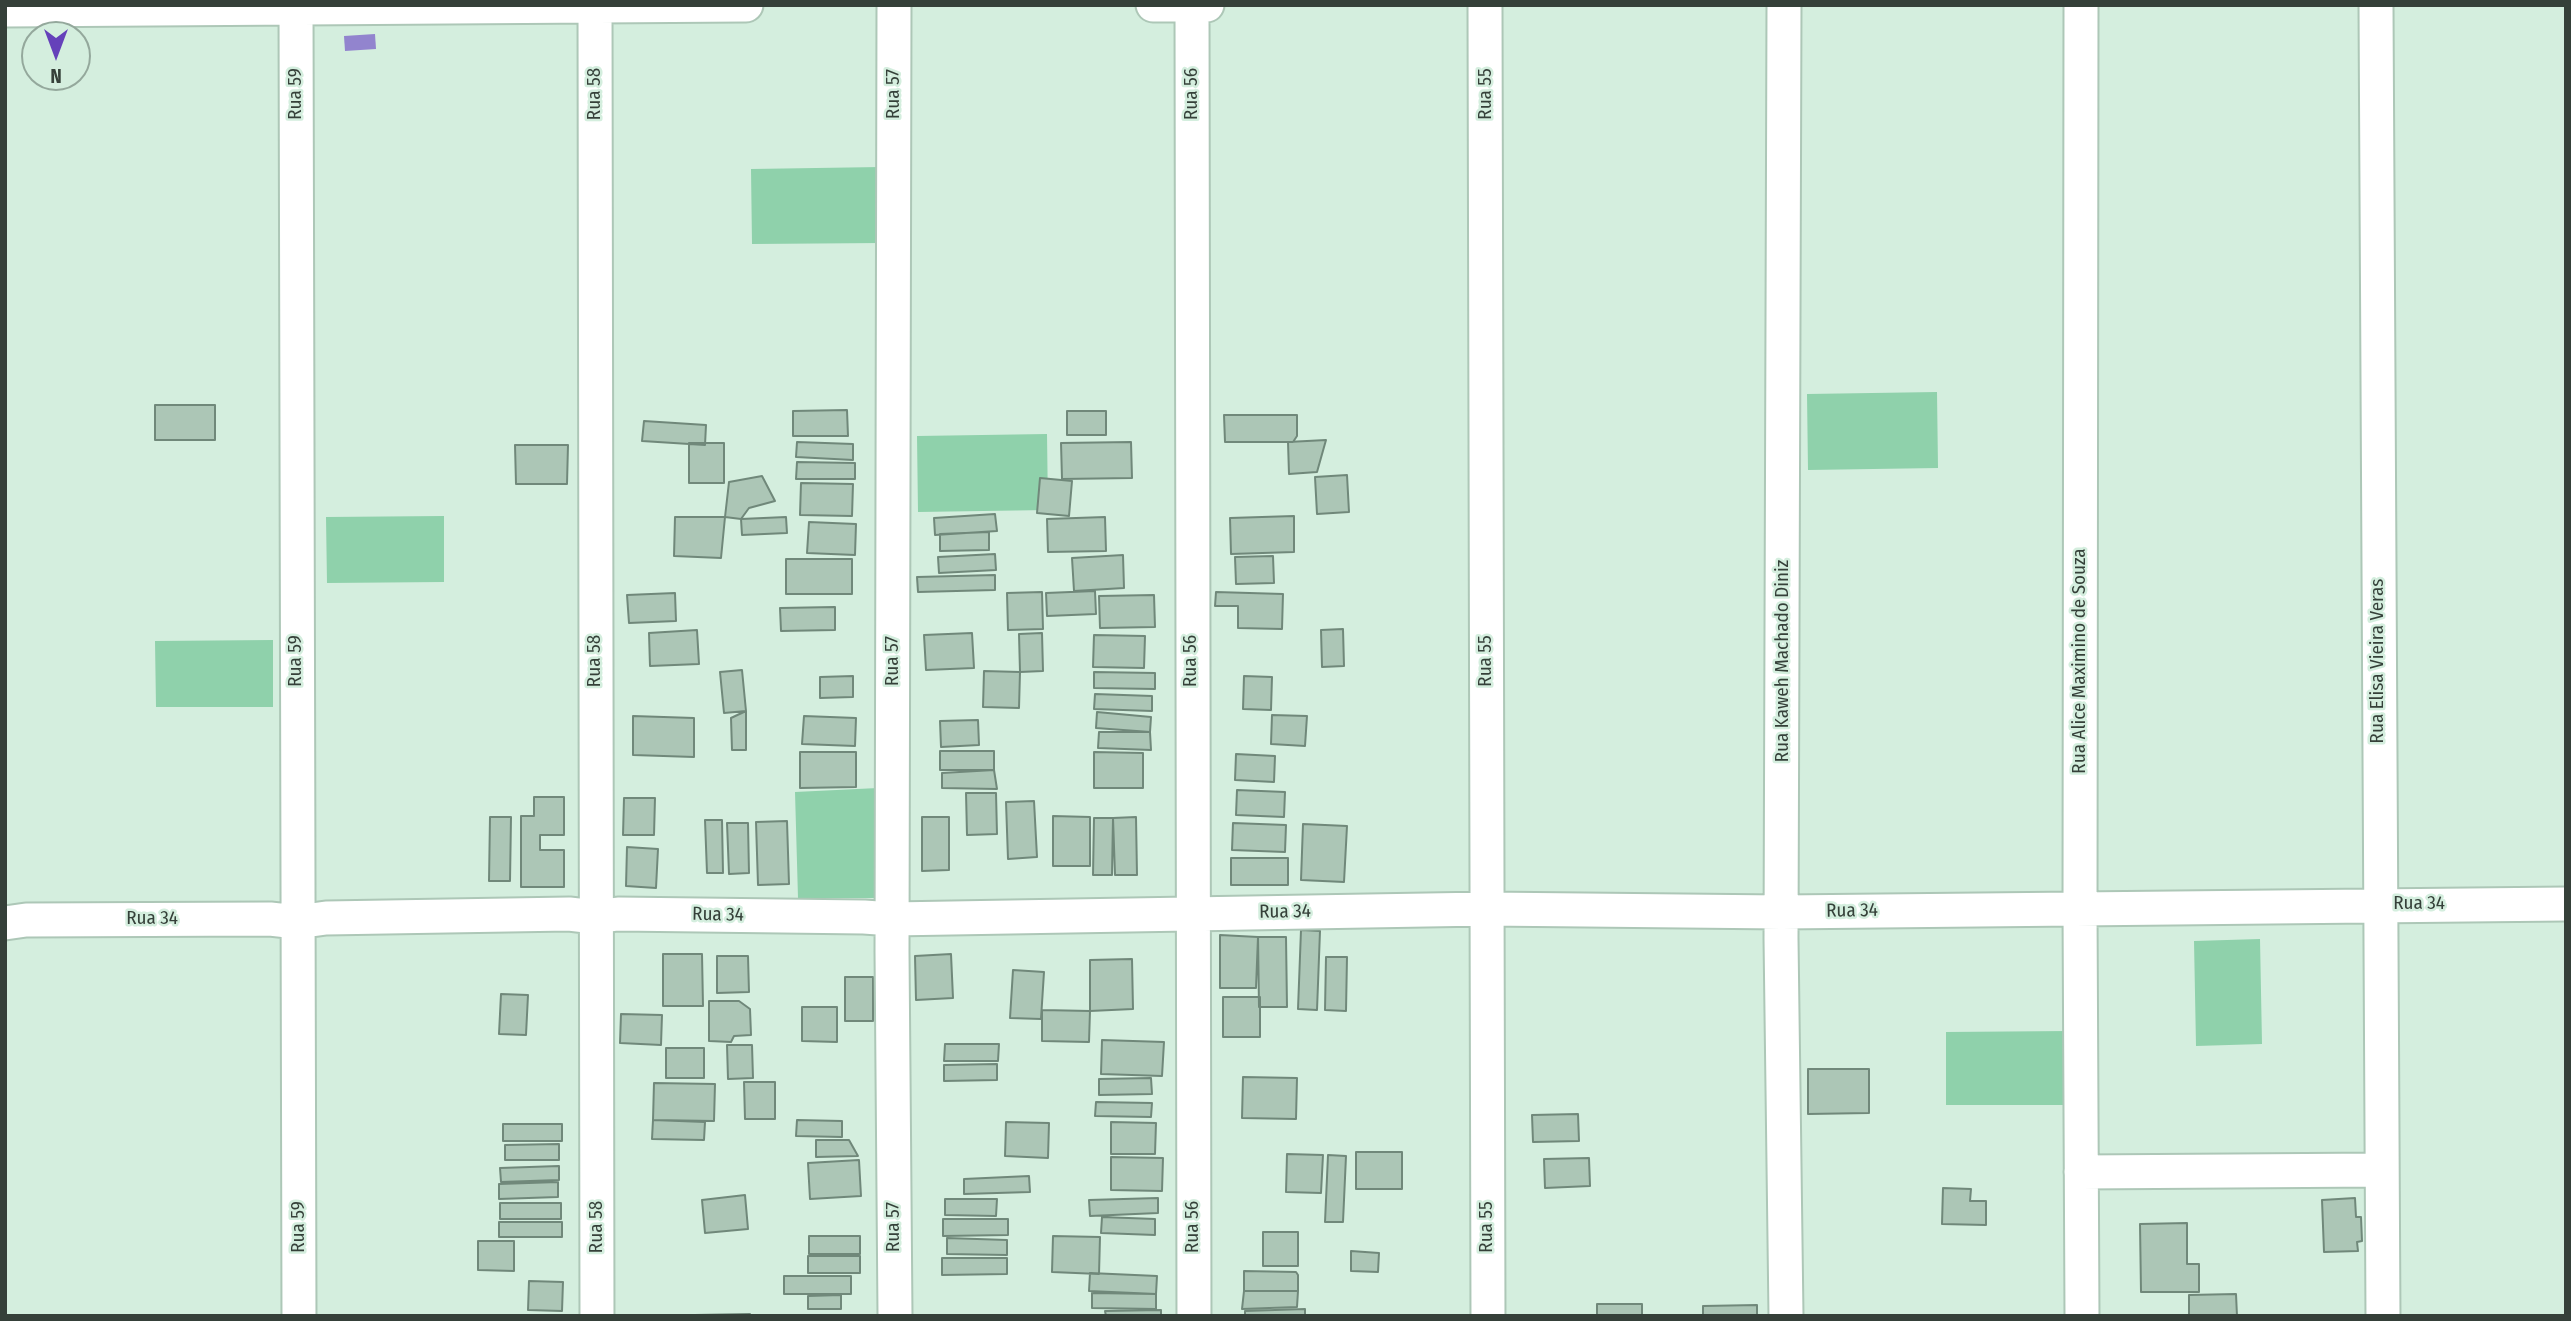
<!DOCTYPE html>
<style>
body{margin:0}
#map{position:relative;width:2571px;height:1321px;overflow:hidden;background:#d4eede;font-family:"Fira Sans Condensed",sans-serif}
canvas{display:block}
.frame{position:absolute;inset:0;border:7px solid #354039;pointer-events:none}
.north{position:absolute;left:21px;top:21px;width:70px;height:70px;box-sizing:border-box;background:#d4eede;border:2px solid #94a89c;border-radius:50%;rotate:180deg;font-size:19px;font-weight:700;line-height:28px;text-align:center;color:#354039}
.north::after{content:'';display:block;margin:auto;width:24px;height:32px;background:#6541ba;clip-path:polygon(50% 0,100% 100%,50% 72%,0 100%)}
</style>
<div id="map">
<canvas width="2571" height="1321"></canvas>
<div class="frame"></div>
<div class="north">N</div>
</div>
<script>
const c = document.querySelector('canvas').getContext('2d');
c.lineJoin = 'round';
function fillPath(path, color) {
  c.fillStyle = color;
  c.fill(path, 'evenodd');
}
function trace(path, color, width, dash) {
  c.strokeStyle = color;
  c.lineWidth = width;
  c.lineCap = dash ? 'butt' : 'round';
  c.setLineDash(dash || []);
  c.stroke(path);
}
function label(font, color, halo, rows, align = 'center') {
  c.font = font + ' "Fira Sans Condensed",sans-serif';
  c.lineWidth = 5;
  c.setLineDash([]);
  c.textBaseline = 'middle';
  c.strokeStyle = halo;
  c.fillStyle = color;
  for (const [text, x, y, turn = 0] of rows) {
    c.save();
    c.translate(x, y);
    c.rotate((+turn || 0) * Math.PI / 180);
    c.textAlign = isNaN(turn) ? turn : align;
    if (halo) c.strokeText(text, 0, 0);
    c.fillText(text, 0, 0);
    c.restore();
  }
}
const green = new Path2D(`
 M881,167L882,243L752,244L751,169Z
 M1937,392L1938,468L1808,470L1807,394Z
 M1047,434L1048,510L918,512L917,436Z
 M444,516V582L327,583L326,517Z
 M273,640V707H156L155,641Z
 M878,788L879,898H798L795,792Z
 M2260,939L2262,1044L2196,1046L2194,941Z
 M2070,1031V1105H1946V1032Z`);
const water = new Path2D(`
 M375,34L376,49L345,51L344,36Z`);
const building = new Path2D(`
 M155,405H215V440H155Z
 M847,410L848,436H793V411Z
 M1067,411H1106V435H1067Z
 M1224,415H1297V436L1293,442H1225Z
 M644,421L706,425L705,445L642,441Z
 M1326,440L1317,472L1289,474L1288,442Z
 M797,442L853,444V460L796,457Z
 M1131,442L1132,478L1062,479L1061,443Z
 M689,443H724V483H689Z
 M515,445H568L567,484H516Z
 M797,462L855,463V479H796Z
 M1347,475L1349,512L1317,514L1315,477Z
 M762,476L775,501L749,508L741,519L725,517L729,482Z
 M1040,478L1072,481L1069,516L1037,513Z
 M801,483L853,484L852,516L800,515Z
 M995,514L997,531L935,535L934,518Z
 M1294,516V552L1231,554L1230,518Z
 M675,517H725L721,558L674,556Z
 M786,517L787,533L742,535L741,519Z
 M1105,517L1106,551L1048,552L1047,519Z
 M809,522L856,524L855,555L807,553Z
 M989,532V550L940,551V534Z
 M995,554L996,570L939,573L938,557Z
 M1123,555L1124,588L1074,591L1072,558Z
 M1273,556L1274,583L1236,584L1235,557Z
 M786,559H852V594H786Z
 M995,575V590L918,592L917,577Z
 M1095,591L1096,614L1047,616L1046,593Z
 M1042,592L1043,629L1008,630L1007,593Z
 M1216,592L1283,594L1282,629L1238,628V606H1215Z
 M675,593L676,621L629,623L627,595Z
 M1154,595L1155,627L1100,628L1099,596Z
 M835,607V630L781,631L780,608Z
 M1343,629L1344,666L1322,667L1321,630Z
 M697,630L699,664L650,666L649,633Z
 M972,633L974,668L926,670L924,635Z
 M1042,633L1043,671L1020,672L1019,634Z
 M1094,635L1145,636L1144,668L1093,667Z
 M742,670L746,711L724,713L720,672Z
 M984,671L1020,672L1019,708L983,707Z
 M1094,672L1155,673V689L1094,688Z
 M853,676V697L820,698V677Z
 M1244,676L1272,677L1271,710L1243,709Z
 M1095,694L1152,696V711L1094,709Z
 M746,711V750H732L731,718Z
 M1097,712L1151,717L1150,732L1096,728Z
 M1272,715L1307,716L1305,746L1271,744Z
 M633,716L694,718V757L633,755Z
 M804,716L856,718L855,746L802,744Z
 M978,720L979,745L941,747L940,721Z
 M1099,732H1150L1151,750L1098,748Z
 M940,751H994V770H940Z
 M800,752H856V787L800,788Z
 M1094,752L1143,753V788H1094Z
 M1236,754L1275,756L1274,782L1235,780Z
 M994,770L997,789L942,788V773Z
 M1237,790L1285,792L1284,817L1236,815Z
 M966,793H996L997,834L967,835Z
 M534,797H564V835H540V850H564V887H521V816H534Z
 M624,798H655L654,835H623Z
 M1034,801L1037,857L1008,859L1006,802Z
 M1053,816L1090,817V866H1053Z
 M490,817H511L510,881H489Z
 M922,817H949V870L922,871Z
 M1136,817L1137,875H1115L1113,818Z
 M1094,818H1113L1112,875H1093Z
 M705,820H722L723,873H707Z
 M787,821L789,884L758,885L756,822Z
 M727,823H748L749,873L729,874Z
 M1233,823L1286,825L1285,852L1232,850Z
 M1303,824L1347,826L1344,882L1301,880Z
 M627,847L658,849L656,888L626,886Z
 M1231,858H1288V885H1231Z
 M1301,930L1320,931L1317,1010L1298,1009Z
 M1220,935L1258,937L1256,988H1220Z
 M1258,937H1286L1287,1007H1259Z
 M663,954H702L703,1006H663Z
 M951,954L953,998L916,1000L915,956Z
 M717,956H748L749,992L717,993Z
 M1326,957H1347L1346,1011L1325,1010Z
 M1132,959L1133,1009L1090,1011V960Z
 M1013,970L1044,972L1041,1019L1010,1018Z
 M845,977H873V1021H845Z
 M501,994L528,995L526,1035L499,1034Z
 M1223,997H1260V1037H1223Z
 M709,1001H739L750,1009L751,1035L734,1036L731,1042L709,1041Z
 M802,1007H837V1042L802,1041Z
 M1042,1010L1090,1011L1089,1042L1042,1041Z
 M621,1014L662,1015L661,1045L620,1043Z
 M1102,1040L1164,1042L1162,1076L1101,1074Z
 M945,1044H999L998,1061H944Z
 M727,1045H752L753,1078L728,1079Z
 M666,1048H704V1078H666Z
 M997,1064V1080L944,1081V1065Z
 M1808,1069H1869V1113L1808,1114Z
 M1243,1077L1297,1078L1296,1119L1242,1118Z
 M1151,1078L1152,1094L1099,1095V1079Z
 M744,1082H775V1119H745Z
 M654,1083L715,1084L714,1121L653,1120Z
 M1096,1102L1152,1103L1151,1117L1095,1116Z
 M1578,1114L1579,1141L1533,1142L1532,1115Z
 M653,1120L705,1122L704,1140L652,1139Z
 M797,1120L842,1121V1137L796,1136Z
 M1006,1122L1049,1123L1048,1158L1005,1156Z
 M1111,1122L1156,1123L1155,1154H1111Z
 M503,1124H562V1141H503Z
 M816,1140H849L858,1156L816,1157Z
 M559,1144V1160H505V1145Z
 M1356,1152H1402V1189H1356Z
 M1287,1154L1323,1155L1321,1193L1286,1192Z
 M1328,1155L1346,1156L1343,1222H1325Z
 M1111,1157L1163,1158L1162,1191L1111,1190Z
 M1589,1158L1590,1186L1545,1188L1544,1159Z
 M859,1160L861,1196L810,1199L808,1163Z
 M559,1166V1180L501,1182L500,1168Z
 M1029,1176L1030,1192L964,1194V1179Z
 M558,1182V1197L499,1199V1184Z
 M1943,1188L1971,1189L1970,1201H1986V1225L1942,1224Z
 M745,1195L748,1229L705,1233L702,1200Z
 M1158,1198V1213L1090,1216L1089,1200Z
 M2355,1198L2356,1217H2361L2362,1241L2357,1242L2358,1251L2324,1252L2322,1200Z
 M945,1199H997L996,1216L945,1215Z
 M500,1203H561V1219H500Z
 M1102,1217L1155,1219V1235L1101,1233Z
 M943,1219H1008V1235L943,1236Z
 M499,1222H562V1237H499Z
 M2187,1223V1264H2199V1292H2141L2140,1224Z
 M1263,1232H1298V1266H1263Z
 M809,1236H860V1254H809Z
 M1053,1236L1100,1237L1099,1274L1052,1272Z
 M947,1238L1007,1240V1255L947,1254Z
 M478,1241H514V1271L478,1270Z
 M1351,1251L1379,1253L1378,1272L1351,1271Z
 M808,1256H860V1273H808Z
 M942,1258H1007V1274L942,1275Z
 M1244,1271L1296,1272L1298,1275V1291H1244Z
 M1090,1273L1157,1276L1156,1294L1089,1291Z
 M784,1276H851V1294H784Z
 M529,1281L563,1282L562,1311L528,1310Z
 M1244,1291H1298L1297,1307L1242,1309Z
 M1092,1293L1156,1294V1309L1092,1308Z
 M2236,1294L2237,1316H2189V1295Z
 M841,1295V1309H808V1296Z
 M1597,1304H1642V1316H1597Z
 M1757,1305V1316H1703V1306Z
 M1305,1309V1316H1245V1311Z
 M1161,1310V1316H1106L1105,1311Z
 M750,1314V1316H695V1315Z`);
const minor = new Path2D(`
 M296,5L299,1316
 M595,5L597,1316
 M894,5L892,951L895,1316
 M1153,5H1207
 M1192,5L1194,1316
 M1485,5L1488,1316
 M1784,5L1781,938L1786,1316
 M2081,5L2080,908L2082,1316
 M2376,5L2383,1316
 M5,10L746,5
 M5,923L26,920L270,919L297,922L326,918L569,914L595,917L618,914L864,917L892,919L1486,909L1782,912L2566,904
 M2081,1172L2380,1170`);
const streetNames = [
 ["Rua 59",296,94,-90],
 ["Rua 58",595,94,-90],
 ["Rua 57",894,94,-90],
 ["Rua 56",1192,94,-90],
 ["Rua 55",1486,94,-90],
 ["Rua 59",296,661,-90],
 ["Rua 58",595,661,-90],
 ["Rua 57",893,661,-90],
 ["Rua 56",1191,661,-90],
 ["Rua 55",1486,661,-90],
 ["Rua Kaweh Machado Diniz",1783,661,-90],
 ["Rua Alice Maximino de Souza",2080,661,-90],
 ["Rua Elisa Vieira Veras",2378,661,-90],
 ["Rua 34",2419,904],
 ["Rua 34",1852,911,-1],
 ["Rua 34",1285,912,-1],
 ["Rua 34",718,915,1],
 ["Rua 34",152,919],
 ["Rua 59",299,1227,-90],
 ["Rua 58",597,1227,-90],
 ["Rua 57",894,1227,-90],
 ["Rua 56",1193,1227,-90],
 ["Rua 55",1487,1227,-90]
];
fillPath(green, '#8fd1ab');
fillPath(water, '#9284ce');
fillPath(building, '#acc6b6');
trace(building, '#70887a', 2);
trace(minor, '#adc7b7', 37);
trace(minor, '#fff', 33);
label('19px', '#354039', '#d4eede', streetNames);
</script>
